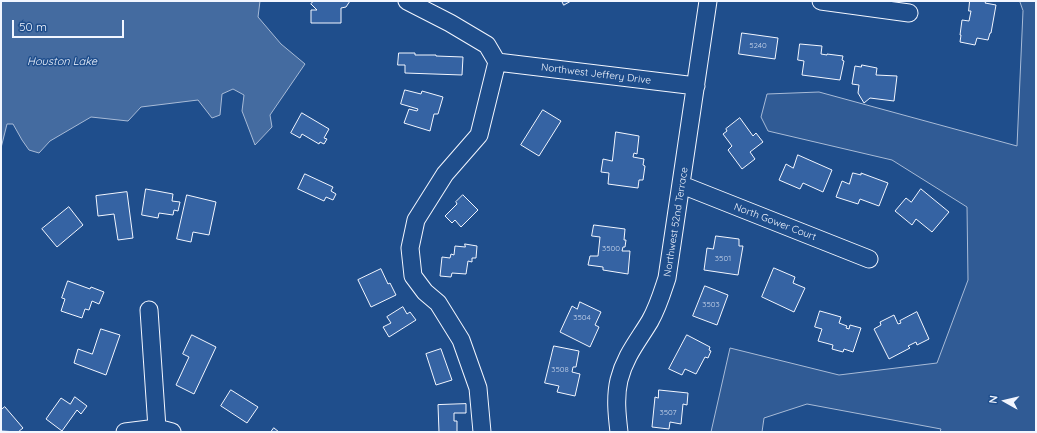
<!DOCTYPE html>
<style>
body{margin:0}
#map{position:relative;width:1037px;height:433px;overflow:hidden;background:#1f4e8c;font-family:Quicksand,sans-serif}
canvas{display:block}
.frame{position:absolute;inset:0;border:2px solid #f2f6ff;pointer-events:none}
.north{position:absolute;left:985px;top:381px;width:40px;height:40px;-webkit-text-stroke:3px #1f4e8c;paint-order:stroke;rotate:278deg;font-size:11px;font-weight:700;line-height:16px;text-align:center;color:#f2f6ff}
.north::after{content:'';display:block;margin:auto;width:14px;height:18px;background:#f2f6ff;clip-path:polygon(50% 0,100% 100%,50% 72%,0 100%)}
.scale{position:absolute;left:12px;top:20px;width:112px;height:18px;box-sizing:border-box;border:2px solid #f2f6ff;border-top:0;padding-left:5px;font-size:12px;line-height:14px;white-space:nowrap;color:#f2f6ff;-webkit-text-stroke:3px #1f4e8c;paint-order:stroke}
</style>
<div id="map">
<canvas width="1037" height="433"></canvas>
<div class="frame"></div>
<div class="north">N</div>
<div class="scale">50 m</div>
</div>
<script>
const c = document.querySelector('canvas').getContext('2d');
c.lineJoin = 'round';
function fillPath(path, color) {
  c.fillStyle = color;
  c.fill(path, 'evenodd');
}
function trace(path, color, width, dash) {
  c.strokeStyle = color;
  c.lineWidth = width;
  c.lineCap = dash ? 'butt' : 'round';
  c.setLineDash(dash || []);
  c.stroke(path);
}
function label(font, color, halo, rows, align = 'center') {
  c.font = font + ' Quicksand,sans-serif';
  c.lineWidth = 3;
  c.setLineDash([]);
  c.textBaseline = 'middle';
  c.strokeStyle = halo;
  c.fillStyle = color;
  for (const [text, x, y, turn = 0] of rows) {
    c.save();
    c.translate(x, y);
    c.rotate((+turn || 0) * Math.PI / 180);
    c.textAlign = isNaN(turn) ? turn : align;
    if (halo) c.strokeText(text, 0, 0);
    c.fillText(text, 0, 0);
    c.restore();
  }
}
const built = new Path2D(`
 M1020,1H1036V432H940L941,429L807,404L764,418L762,432H711L730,348L839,375L937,363L968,280L967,207L892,160L768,131L761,117L767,94L819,92L1017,146L1023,11Z`);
const water = new Path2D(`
 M1,1H260L258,17L281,44L305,64L270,115L272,127L255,145L242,111L244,95L233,89L222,94L220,115L212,118L198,100L141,107L128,121L91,117L50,141L39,153L29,150L22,140L13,124H7L1,148Z`);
const building = new Path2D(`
 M314,1H350L346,7L341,8V23H311V10H317L311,4Z
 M562,1H571L564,5Z
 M970,1H986L985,3L996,5L991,33H990L988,40L977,38L975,45L960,42L961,35H960L962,20L969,21L971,11H969Z
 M742,33L778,38L775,59L739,54Z
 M800,44L822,46L821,54L827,55V54L843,56L842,60L844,61L840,80L802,75L804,61L798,60Z
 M399,53H415V55H436V56L463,57L462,75L405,73V65H398Z
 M862,65L877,68L876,75L897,76L894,101L870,98L864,103L858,93L859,85L852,84L855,66L861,67Z
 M405,90L421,94L422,91L443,97L438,114H434L430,131L404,123L409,109L417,111L418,109L401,104Z
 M543,110L561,121L539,156L521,145Z
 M302,113L329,129L324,138L327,139L324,144L320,142L319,144L302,134L300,138L291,133Z
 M740,118L753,136L756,133L763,142L750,152L755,159L742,169L728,150L732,146L723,134L727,131L726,129Z
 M616,132L639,136L637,154L634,153L633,157L644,159L643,165L645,166L643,180H639L638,188L608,184L609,173L601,172L603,159L612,161Z
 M798,155L832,170L823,192L803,183L800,189L779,180L786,164L793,168Z
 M853,173L861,175V173L888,183L879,206L860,199L858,204L836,197L842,181L849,184Z
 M305,174L333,187L331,191L336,194L333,200L326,197L324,201L298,189Z
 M146,189L173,194L172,201L180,202L178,211L174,210L173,215L159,213L158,218L142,215Z
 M921,189L949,212L932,232L916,219L912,225L895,211L906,198L911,202Z
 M127,192L133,238L118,240L114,214L98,216L96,196Z
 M187,195L216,202L209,235L193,232L191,242L177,239Z
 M463,195L478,210L461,227L455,220L452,223L445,216L457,204L456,202Z
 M69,207L83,225L57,247L42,229Z
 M594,225L625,229L624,240H626L625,247H623L622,251H630L628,274L603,270V267L588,265L590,256H598L600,237L592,236Z
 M716,236L739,239V246H743L738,275L704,270L707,248L713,249Z
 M465,244L477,246L476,258H472V262L468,261L466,274L452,273L451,277L440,276L442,257L450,258L451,254L454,255L455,246L465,247Z
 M774,268L795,277L793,283L805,288L794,312L762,297Z
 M381,269L388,284L390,283L396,295L371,307L358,280Z
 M68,281L90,289L91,287L104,292L99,304L92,301L89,310L85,309L82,318L61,311L65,299L62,298Z
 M705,286L728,295L717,325L693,316Z
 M580,302L601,312L595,325L599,327L590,347L560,332L572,306L577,309Z
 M403,307L407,314L410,312L416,320L389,337L383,327L391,323L387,317Z
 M820,311L841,317L839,323L847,326L846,328L849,329L850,325L861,328L853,352L844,349L843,352L832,349L833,345L818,341L822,329L815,327Z
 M917,312L929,339L917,345L916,342L908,346L910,348L889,359L874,329L881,325L880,322L894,315L898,324L901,323L900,321Z
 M101,329L120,335L106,375L74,363L78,349L92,354Z
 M192,335L216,347L194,394L176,385L189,357L183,354Z
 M687,335L710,347L709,350L711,351L708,358L705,357L696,374L685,369L682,375L669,369Z
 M554,346L579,351L576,367H573L572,372L580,374L575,396L557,392L559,386L545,383Z
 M441,349L452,380L436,385L426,354Z
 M231,390L258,407L247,423L221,406Z
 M659,390L688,393L687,405L683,404L681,424L670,422L669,429L652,427L655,397L658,398Z
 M75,397L87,406L81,414L77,410L62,431L46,419L61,398L70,404Z
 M466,404V413H454V421H457V432H439L438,405Z
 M5,407L23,428L18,432L1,431V410Z
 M274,428L279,432H271Z`);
const minor = new Path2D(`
 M407,1L450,23L487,45L497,62L479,135L445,174L416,220L410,248L413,276L425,292L438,303L461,340L478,388L482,432
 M821,1L909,13
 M497,62L696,86
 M682,185L869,259
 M149,310L157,428
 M125,432L157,428L172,432
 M619,432C617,415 615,397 619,380C625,356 638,341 650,321C658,307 662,293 667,278L708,1`);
const numberNames = [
 ["5240",758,46],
 ["3500",611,249],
 ["3501",723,259],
 ["3503",711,305],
 ["3504",582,318],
 ["3508",560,370],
 ["3507",668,413]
];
const streetNames = [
 ["Northwest Jeffery Drive",596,74,7],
 ["Northwest 52nd Terrace",676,222,-81],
 ["North Gower Court",775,222,21]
];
const waterNames = [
 ["Houston Lake",62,62]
];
fillPath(built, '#305b95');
trace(built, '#a8bbd7', 1);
fillPath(water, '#446ba0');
trace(water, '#a8bbd7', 1);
fillPath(building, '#3563a3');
trace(building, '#f2f6ff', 1);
trace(minor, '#f2f6ff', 19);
trace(minor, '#1f4e8c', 17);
label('8px', '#c3d1e8', null, numberNames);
label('10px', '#f2f6ff', '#1f4e8c', streetNames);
label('italic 11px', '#f2f6ff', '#1f4e8c', waterNames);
</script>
